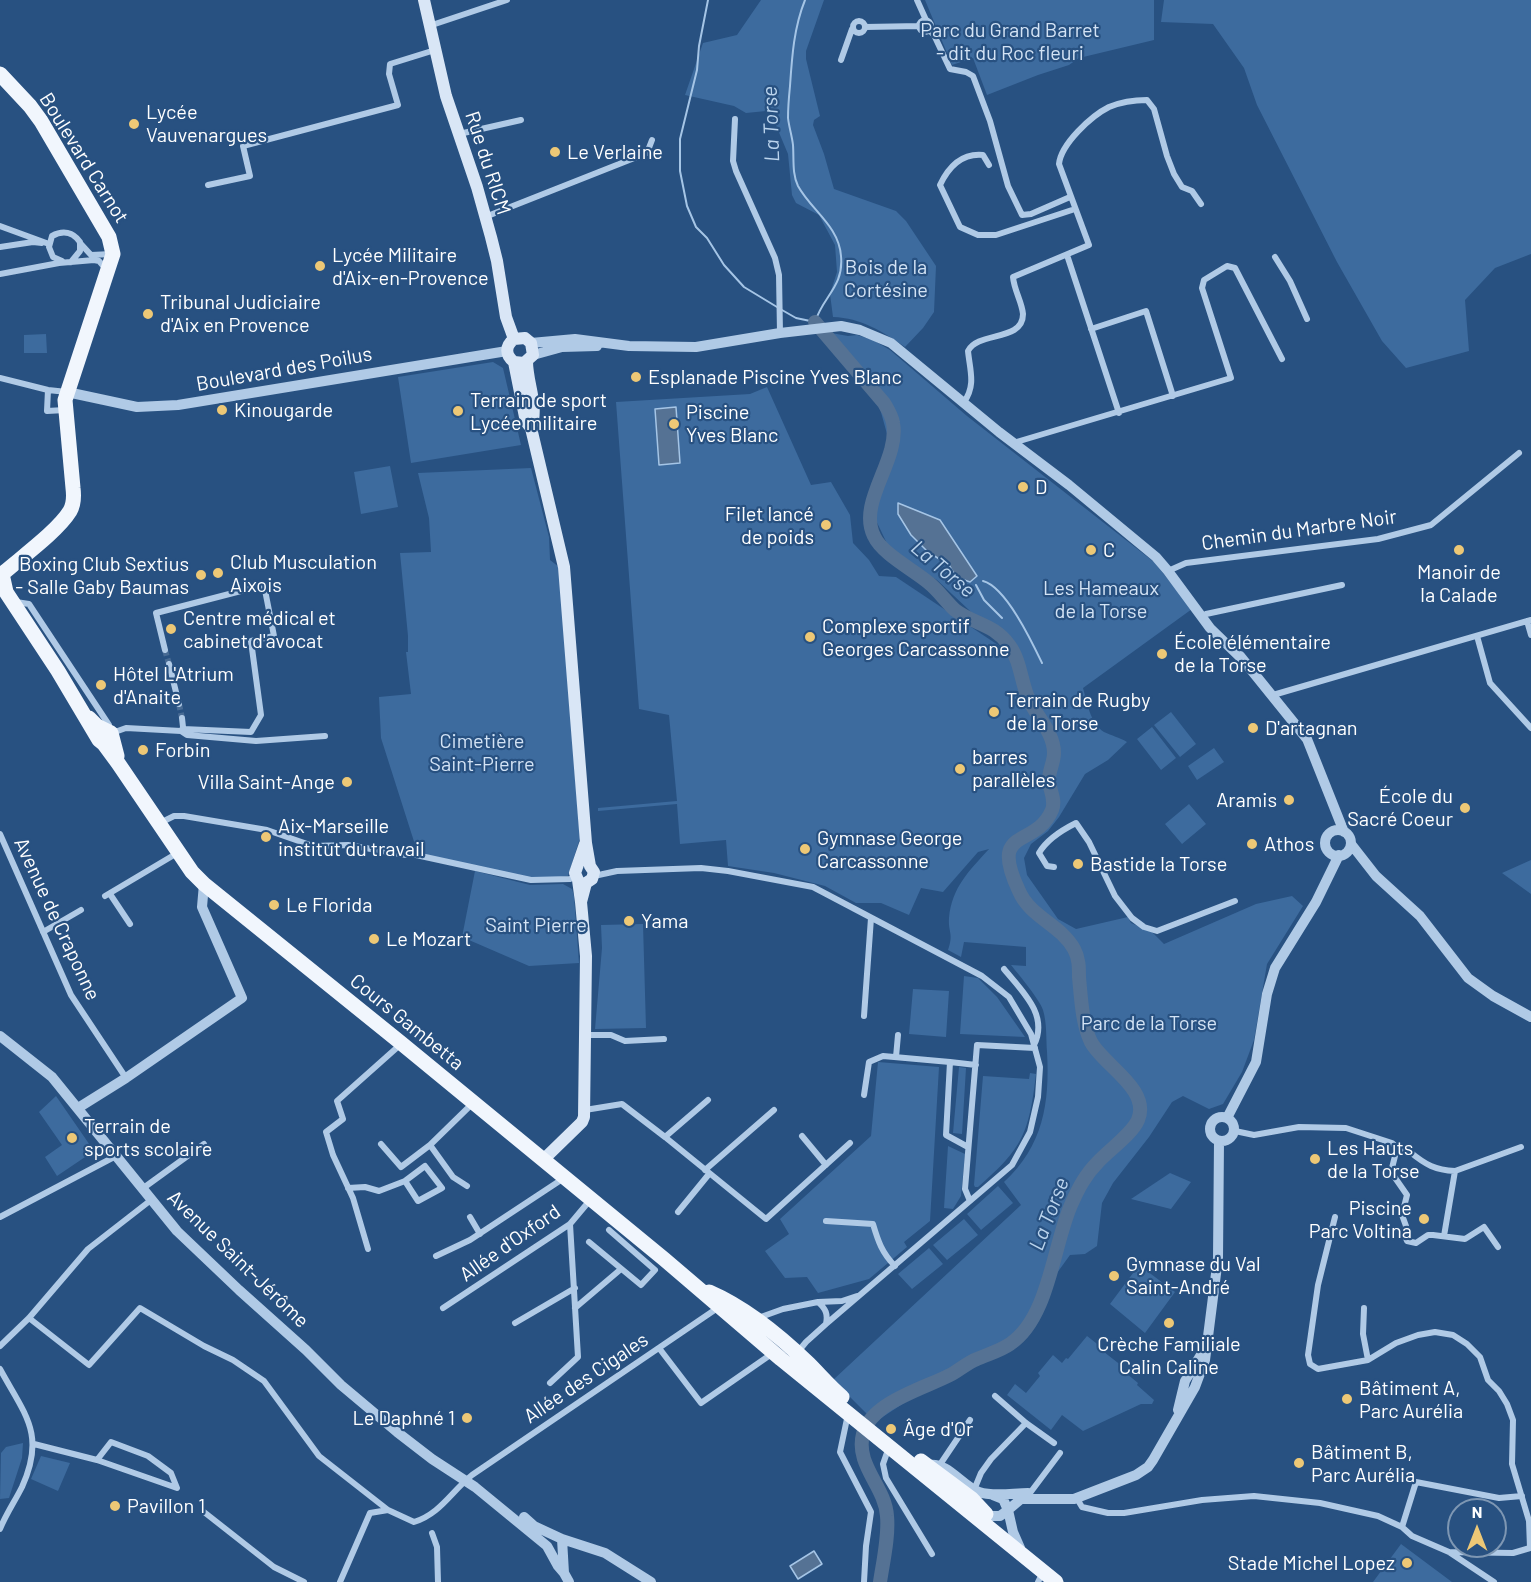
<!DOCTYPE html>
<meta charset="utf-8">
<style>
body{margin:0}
#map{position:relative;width:1531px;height:1582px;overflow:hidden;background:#285181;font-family:Barlow,sans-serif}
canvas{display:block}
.north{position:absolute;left:1447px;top:1498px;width:60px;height:60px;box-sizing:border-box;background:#285181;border:2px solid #7e97b3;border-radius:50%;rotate:0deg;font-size:16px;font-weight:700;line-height:24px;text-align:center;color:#fff}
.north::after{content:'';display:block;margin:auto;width:21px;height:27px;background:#edc876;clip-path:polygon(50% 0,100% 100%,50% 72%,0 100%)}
</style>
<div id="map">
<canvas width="1531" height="1582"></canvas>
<div class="north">N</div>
</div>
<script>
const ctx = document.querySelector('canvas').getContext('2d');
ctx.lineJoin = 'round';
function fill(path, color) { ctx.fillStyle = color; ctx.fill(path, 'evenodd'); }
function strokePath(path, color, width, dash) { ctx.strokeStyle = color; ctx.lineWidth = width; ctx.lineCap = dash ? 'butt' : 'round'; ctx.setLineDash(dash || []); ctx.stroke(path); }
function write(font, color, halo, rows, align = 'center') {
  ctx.font = font + ' Barlow,sans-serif'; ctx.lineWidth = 4.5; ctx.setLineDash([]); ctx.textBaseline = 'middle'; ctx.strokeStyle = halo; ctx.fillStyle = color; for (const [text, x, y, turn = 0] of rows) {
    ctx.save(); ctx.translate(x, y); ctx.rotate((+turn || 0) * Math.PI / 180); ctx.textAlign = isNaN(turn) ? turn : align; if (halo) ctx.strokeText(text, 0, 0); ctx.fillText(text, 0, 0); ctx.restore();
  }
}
fill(new Path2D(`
 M761,0H824L806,51V59L820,116L814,120L813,125L824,154L834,189L896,211L906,221L936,266L934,312L923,328L905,347C882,331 861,318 833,317L830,294L837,272L835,245L819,215L796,203L792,195L788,154L775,123L766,111L746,113L734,106L685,95L703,43L737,35Z
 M925,0H1154V40L1079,58L1069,65L1038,75L987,95L973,58L952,65Z
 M1164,0H1531V254L1495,268L1465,300L1469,351L1406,368L1382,341L1337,262L1257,105L1244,68L1213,24L1161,22Z
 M820,331L848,336L857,335L873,340L890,350L967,416L1154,562L1192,609L1083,688C1087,702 1090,723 1104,732C1112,736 1119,737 1127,742L1108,760L1085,774L1059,817L1048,831L1031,844L1024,858L1027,875L1058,919L1076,929L1128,917L1131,923L1152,932L1164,944L1256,904L1292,896L1303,906L1267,964L1254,1040L1242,1072L1223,1104L1209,1109L1183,1096L1172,1102L1149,1137L1113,1183L1102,1203L1097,1246L1085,1254L1070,1255L1044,1291L1016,1344L993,1355L974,1357L875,1422L833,1380L1021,1205L1004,1182C1043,1146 1050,1103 1047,1052C1046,1039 1047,1023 1043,1010C1040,1000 1019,975 1011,965L1026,966V947L964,942L961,957L948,950C954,934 948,932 949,918C952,887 969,871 989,849L978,852L943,892L921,888L909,915L881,903H856L825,886L774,873L728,866L726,840L680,844L677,804L598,811V808L677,801L669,715L639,709L616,402L750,394L767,387L811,485L831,482L850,515L853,543L869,560L879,576L896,577L1004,649L969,610L937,580L893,556L871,510L875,493L892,452L879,405L827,341Z
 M46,334L47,353H24V335Z
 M493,362L503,368L521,445L411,463L398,377Z
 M390,466L398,507L361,514L354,472Z
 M531,468L549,537L550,560L559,567L580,838L568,876L537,879L418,854L381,738L379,697L411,694L406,652H408V636L400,553L431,552L429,518L418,473Z
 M1171,712L1196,744L1180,757L1154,725Z
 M1152,727L1176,758L1161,770L1137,739Z
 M1214,748L1224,762L1197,780L1188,766Z
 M1189,804L1206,824L1182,844L1165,824Z
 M1531,860V894L1502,873Z
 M475,871L530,885L563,884L572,889L574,896L579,963L529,966L462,937Z
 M643,924L646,1028L595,1029L602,948L601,925Z
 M964,976L978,978L997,997L1025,1037L960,1034Z
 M913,989L949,991L946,1037L909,1034Z
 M878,1062L939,1067L930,1221L904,1242L907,1247L869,1279L818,1293L807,1277L785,1278L765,1251L789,1234L780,1219L871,1136Z
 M959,1067L966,1068L962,1134L953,1133Z
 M1030,1073L1036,1074C1029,1133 1023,1148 978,1187H975L974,1185L983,1076L1029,1079Z
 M56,1096L94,1151L57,1176L45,1157L62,1145L39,1112Z
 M948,1146L965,1154L961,1196L953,1209L944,1208Z
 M1170,1173L1191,1182L1171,1209L1131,1199Z
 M998,1186L1013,1203L981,1230L967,1214Z
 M964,1219L978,1235L947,1260L933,1245Z
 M929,1248L943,1264L912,1289L898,1274Z
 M1139,1265L1175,1292L1145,1333L1110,1304Z
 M1087,1336L1105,1350L1104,1352L1122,1366L1120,1368L1138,1383L1137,1385L1154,1400L1152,1404H1141L1083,1431L1062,1415L1051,1430L1007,1395L1015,1384L1026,1393L1040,1376L1038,1373L1053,1355L1062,1363L1066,1358L1068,1359Z
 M23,1443L22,1458L9,1498L0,1499L1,1453L6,1447Z
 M41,1456L70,1463L58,1491L31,1479Z
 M1401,1544L1452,1582H1373Z`), '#3d6b9e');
const water = new Path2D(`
 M676,407L680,463L659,465L655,409Z
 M898,503L940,520L977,576L970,582L956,577L949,565L928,552L911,535L898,514Z
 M814,1551L822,1564L798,1579L790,1566Z`);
fill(water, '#557294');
strokePath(water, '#a5c5e6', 1.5);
strokePath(new Path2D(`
 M708,0L699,46L697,70L680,139V171L687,206L696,227L707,238L724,265L744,287L777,307
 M782,310L796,318L815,322C823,296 844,287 841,256C839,226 811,210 798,186C792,174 794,159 793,145C792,136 789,127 788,118C788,107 789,96 790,86C792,56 794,27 805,0
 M983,581C1006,587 1032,642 1042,663
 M976,585L984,600L1002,618`), '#a5c5e6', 2);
strokePath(new Path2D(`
 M815,322L884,403C888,410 892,416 893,423C900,460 857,502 874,536C882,554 914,570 929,583C939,591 946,602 955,610C973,624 994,624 1009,645C1021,661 1021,683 1029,700C1037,717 1054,733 1054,753C1054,763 1048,772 1049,782C1050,791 1056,800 1052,810C1035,850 988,825 1019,891C1030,917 1061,925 1074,949C1079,958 1079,967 1079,977C1081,997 1082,1024 1091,1042C1103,1065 1151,1089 1138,1120C1132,1134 1109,1150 1098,1162C1085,1175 1078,1189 1071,1205C1053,1246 1049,1318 1010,1344C1000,1351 988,1354 977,1359C967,1363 961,1369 952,1374C926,1388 871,1402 863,1434C855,1465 885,1486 887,1516C889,1536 883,1562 880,1582`), '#557294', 14);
strokePath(new Path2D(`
 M165,650L169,664
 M179,704L182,718`), '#486b94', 6, [6, 3]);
strokePath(new Path2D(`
 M917,0L926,20
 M919 26a6 6 0 1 1 12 0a6 6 0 1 1-12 0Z
 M853 27a6 6 0 1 1 12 0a6 6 0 1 1-12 0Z
 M429,26L507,0
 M865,27L920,26
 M929,30L934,35L950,69L966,72L973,76L990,121L1008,186L1022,215L1031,214L1070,197
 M841,60L852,29
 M735,119L733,161L736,171L775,258L779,275L780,333
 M459,134L521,120
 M989,165L983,155C962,153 949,166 940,185L960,227L978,235H996L1075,209
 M208,185L250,176L243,146L398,105L389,74L390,64L435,50
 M485,217L647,153L652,140
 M0,226L49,244
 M80,243L91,255L112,254
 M0,247L33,242L42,243
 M1067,255L1119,413
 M1275,257L1290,281L1307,319
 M62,261L53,257L49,247L52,236C63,230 73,232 80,242V251L71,262
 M0,274L59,263L94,260L99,261L106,269
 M1091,329L1146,311L1173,396
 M0,378L48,390L67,392
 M48,390L47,411L65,410
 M964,402C976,385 970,371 968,351C978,331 1023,342 1023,314C1022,302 1014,290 1013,277L1089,245L1059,164C1061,144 1091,116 1109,107C1121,102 1134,100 1147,100L1154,109L1167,156L1174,174L1182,187L1192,191L1201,204
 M1013,443L1231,378L1202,288L1204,280L1227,266L1235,268L1282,359
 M1168,571L1186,563L1378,539L1431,525L1519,453
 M16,602L29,604L109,725V730
 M1201,617L1206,614L1342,585
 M1527,621L1531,635
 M1477,636L1490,683L1531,728
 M165,650L156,613L264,585L274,636L251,641L261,715L251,732L183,729
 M169,664L179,704
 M1273,695L1531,620
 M182,731L183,727L182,718
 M112,733L126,728L181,731L187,735L256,741L325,736
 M160,823L174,816H184L267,830L313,846L348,845L406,855H416L531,880L570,879L575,877
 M0,834L71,995L126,1078
 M1054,867L1047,866L1039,853C1047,839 1062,830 1076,823L1089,842L1115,896L1132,918L1144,927L1157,931L1235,901
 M594,876L617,871L701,868L728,871L813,887L982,976L1009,997L1031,1034L1040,1067L1038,1097L1030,1132L1012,1165L826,1324
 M110,894L130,924
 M105,896L179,852
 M43,932L81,910
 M1004,969C1022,991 1049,1015 1034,1045
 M864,1016L871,918
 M585,1035H611L625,1041L664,1039
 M896,1057L898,1035
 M864,1095L869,1062L883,1056L950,1062
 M585,1110L622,1104L665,1137L766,1219L850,1143
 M1235,1131L1254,1135L1299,1127L1346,1128L1392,1143L1402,1152H1410C1426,1165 1435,1170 1455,1171L1521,1147
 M802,1136L826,1165
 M665,1137L708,1100
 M381,1144L401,1167L430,1145L473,1103
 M430,1145L453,1177L467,1186
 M968,1147L946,1135L950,1062L976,1065
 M1397,1148L1391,1172L1407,1195L1402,1215L1406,1226L1405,1236L1407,1241L1416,1243L1428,1235H1433L1465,1239L1484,1227L1498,1247
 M425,1166L442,1188L418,1201L405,1181Z
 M705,1170L774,1110
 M348,1188L365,1187L379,1191L405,1181
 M142,1189L204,1144
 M970,1201L965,1189L977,1045L1035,1048
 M678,1212L709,1174
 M0,1217L116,1156
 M470,1217L480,1234
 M1335,1217L1318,1285L1308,1355L1310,1364L1318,1369L1368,1360L1396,1343L1418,1335L1435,1332L1453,1335L1467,1344L1480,1357L1488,1380L1499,1391L1507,1404L1513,1420L1512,1464L1529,1521L1530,1548L1513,1553L1449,1552
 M826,1221L873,1224C878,1241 882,1253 895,1266
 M1444,1236L1455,1171
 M589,1242L641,1285L655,1270L609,1230
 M368,1249L353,1198L333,1155L326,1132L343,1119L337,1101L401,1044
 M436,1256L470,1240L564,1178
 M818,1302L842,1301L857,1296
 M443,1308L570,1224L591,1199
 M575,1308L621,1269
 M1364,1308L1363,1334L1368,1360
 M29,1318L89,1365L140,1308L204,1346L233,1360L264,1381L319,1456L388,1510
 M758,1318L783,1309L818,1302C826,1309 828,1314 826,1324L806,1342L797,1353
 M515,1323L575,1288
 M0,1346L29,1318L88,1249L151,1200
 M659,1348L701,1403L773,1353
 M0,1369C25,1415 46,1434 22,1487C15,1501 6,1514 0,1529
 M550,1383L578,1357L570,1224
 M995,1396L1026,1423L1054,1443
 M848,1414L840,1452L871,1512L866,1546L864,1582
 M34,1444L97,1460L177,1488L171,1473L148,1456L111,1442L97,1460
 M889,1447L883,1464L886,1478L932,1554
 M939,1466L970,1420
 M974,1490L981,1473L991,1459L1026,1423
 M1030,1493L1060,1453
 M1080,1497L1079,1502L1082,1507L1108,1513H1124L1202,1500L1254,1496L1320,1503L1378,1516L1402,1527L1412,1536L1449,1552L1494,1582
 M204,1512L274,1567L304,1582
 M1402,1527L1416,1482L1499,1498L1522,1496
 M432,1533L437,1547L438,1582
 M340,1582L370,1513L388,1510L414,1522C440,1514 451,1492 472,1475L719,1307
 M1038,1582L1043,1572`), '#b0cae6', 6);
strokePath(new Path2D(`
 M531,343L575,339L629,346L696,347L780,333L841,326L860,330L891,343L999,432L1069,485L1156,557L1168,571L1210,628L1243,660
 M533,355L562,347L597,346
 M67,392L137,407L178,405L507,351
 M1240,656L1307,739L1344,832
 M1325 843a13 13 0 1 1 26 0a13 13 0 1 1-26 0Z
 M1351,844L1376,876L1420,916L1468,978L1493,996L1531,1017
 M0,1036L52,1077L177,1231L239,1290L306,1350L341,1385L397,1432L432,1459L475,1487L547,1546L558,1566L564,1573
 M78,1108L126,1078L242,998L202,907L204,884
 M1210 1129a12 12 0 1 1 24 0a12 12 0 1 1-24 0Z
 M1227,1118L1256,1062L1267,994L1275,968L1316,902L1339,855
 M1178,1410L1185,1381L1202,1353
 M929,1465C948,1462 962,1486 979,1492C994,1497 1013,1493 1028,1493
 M978,1516H1000L1008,1510L1003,1499L993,1495
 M524,1517L534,1526L562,1539L564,1573L569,1582
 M562,1539L605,1553L651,1582
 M1020,1548L1013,1532L1008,1510L1021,1499H1074L1136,1475L1148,1467L1153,1460L1195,1387L1205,1360L1218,1258L1219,1141`), '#b0cae6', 10);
strokePath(new Path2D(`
 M424,0L446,96L477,187L491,237L497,261L506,317L514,339
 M527,361C527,384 539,405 531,428
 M514,362L524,363L533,355L531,343L525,338L514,339C505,346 505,355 514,362L526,422L531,428L564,567L586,843L590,866L594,872L592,879L586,883L581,902
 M543,1160L582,1122L584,1117L586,956L581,902L578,880L575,873L585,844`), '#d9e6f6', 12);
strokePath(new Path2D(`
 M0,74L30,106L41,121L109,237L113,254L65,400L73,488C74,496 74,504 70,511C57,532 19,559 0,576
 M2,574L6,592L58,671L99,740L104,744L118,763L192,872L204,884L401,1043L664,1259L781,1359L1056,1582
 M89,718L97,726L111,733L117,756
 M709,1292C746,1308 780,1336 809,1364C820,1375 830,1387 842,1397
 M921,1461L972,1499L986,1514`), '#f1f6fd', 15);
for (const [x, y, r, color] of [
 [134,124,6,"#edc876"],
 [555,152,6,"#edc876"],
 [320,266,6,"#edc876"],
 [148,314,6,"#edc876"],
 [636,377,6,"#edc876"],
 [222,410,6,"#edc876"],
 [458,411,6,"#edc876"],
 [674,424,6,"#edc876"],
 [1023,487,6,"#edc876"],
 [826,525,6,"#edc876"],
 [1091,550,6,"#edc876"],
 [1459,550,6,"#edc876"],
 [218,573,6,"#edc876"],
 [201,575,6,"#edc876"],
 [171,629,6,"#edc876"],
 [810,637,6,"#edc876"],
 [1162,654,6,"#edc876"],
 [101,685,6,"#edc876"],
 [994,712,6,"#edc876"],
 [1253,728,6,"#edc876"],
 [143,750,6,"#edc876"],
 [960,769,6,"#edc876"],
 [347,782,6,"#edc876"],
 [1289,800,6,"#edc876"],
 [1465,808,6,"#edc876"],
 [266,837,6,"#edc876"],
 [1252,844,6,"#edc876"],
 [805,849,6,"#edc876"],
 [1078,864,6,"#edc876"],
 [274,905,6,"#edc876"],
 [629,921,6,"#edc876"],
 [374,939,6,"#edc876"],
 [72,1138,6,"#edc876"],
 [1315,1159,6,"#edc876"],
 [1424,1219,6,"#edc876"],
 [1114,1276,6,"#edc876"],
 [1169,1323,6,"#edc876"],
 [1347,1399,6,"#edc876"],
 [467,1418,6,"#edc876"],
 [891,1429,6,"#edc876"],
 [1299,1463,6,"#edc876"],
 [115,1506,6,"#edc876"],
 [1407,1563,6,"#edc876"]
]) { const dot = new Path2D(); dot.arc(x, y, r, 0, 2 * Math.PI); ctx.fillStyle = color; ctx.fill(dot); strokePath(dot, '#285181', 2); }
write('20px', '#d3e3f5', '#285181', [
 ["Parc du Grand Barret",1010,30],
 ["- dit du Roc fleuri",1010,53],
 ["Bois de la",886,267],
 ["Cortésine",886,290],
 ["Les Hameaux",1101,588],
 ["de la Torse",1101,611],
 ["Cimetière",482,741],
 ["Saint-Pierre",482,764],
 ["Saint Pierre",536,925],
 ["Parc de la Torse",1149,1023]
]);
write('20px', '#fff', '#285181', [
 ["Lycée",146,112],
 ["Vauvenargues",146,135],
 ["Le Verlaine",567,152],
 ["Lycée Militaire",332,255],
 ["d'Aix-en-Provence",332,278],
 ["Tribunal Judiciaire",160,302],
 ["d'Aix en Provence",160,325],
 ["Esplanade Piscine Yves Blanc",648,377],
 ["Terrain de sport",470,400],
 ["Lycée militaire",470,423],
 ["Kinougarde",234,410],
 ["Piscine",686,412],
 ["Yves Blanc",686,435],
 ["D",1035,487],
 ["Filet lancé",814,514,"right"],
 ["de poids",814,537,"right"],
 ["C",1103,550],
 ["Club Musculation",230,562],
 ["Aixois",230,585],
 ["Boxing Club Sextius",189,564,"right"],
 ["- Salle Gaby Baumas",189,587,"right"],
 ["Manoir de",1459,572,"center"],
 ["la Calade",1459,595,"center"],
 ["Centre médical et",183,618],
 ["cabinet d'avocat",183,641],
 ["Complexe sportif",822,626],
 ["Georges Carcassonne",822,649],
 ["École élémentaire",1174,642],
 ["de la Torse",1174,665],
 ["Hôtel L'Atrium",113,674],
 ["d'Anaite",113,697],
 ["Terrain de Rugby",1006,700],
 ["de la Torse",1006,723],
 ["D'artagnan",1265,728],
 ["Forbin",155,750],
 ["barres",972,757],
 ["parallèles",972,780],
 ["Villa Saint-Ange",335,782,"right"],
 ["École du",1453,796,"right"],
 ["Sacré Coeur",1453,819,"right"],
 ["Aramis",1277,800,"right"],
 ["Aix-Marseille",278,826],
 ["institut du travail",278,849],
 ["Gymnase George",817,838],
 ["Carcassonne",817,861],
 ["Athos",1264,844],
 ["Bastide la Torse",1090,864],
 ["Le Florida",286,905],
 ["Yama",641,921],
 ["Le Mozart",386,939],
 ["Terrain de",84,1126],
 ["sports scolaire",84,1149],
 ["Les Hauts",1327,1148],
 ["de la Torse",1327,1171],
 ["Piscine",1412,1208,"right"],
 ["Parc Voltina",1412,1231,"right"],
 ["Gymnase du Val",1126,1264],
 ["Saint-André",1126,1287],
 ["Crèche Familiale",1169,1344,"center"],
 ["Calin Caline",1169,1367,"center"],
 ["Bâtiment A,",1359,1388],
 ["Parc Aurélia",1359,1411],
 ["Le Daphné 1",455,1418,"right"],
 ["Âge d'Or",903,1429],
 ["Bâtiment B,",1311,1452],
 ["Parc Aurélia",1311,1475],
 ["Pavillon 1",127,1506],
 ["Stade Michel Lopez",1395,1563,"right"]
], 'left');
write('20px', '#fff', '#285181', [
 ["Boulevard Carnot",84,158,58],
 ["Rue du RICM",488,163,72],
 ["Boulevard des Poilus",284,369,-10],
 ["Chemin du Marbre Noir",1299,530,-8],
 ["Avenue de Craponne",57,919,65],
 ["Cours Gambetta",407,1022,39],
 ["Allée d'Oxford",510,1243,-35],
 ["Avenue Saint-Jérôme",238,1259,44],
 ["Allée des Cigales",586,1378,-34]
]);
write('italic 21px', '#bbd4ed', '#285181', [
 ["La Torse",771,124,-92],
 ["La Torse",943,569,40],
 ["La Torse",1049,1214,-69]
]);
</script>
